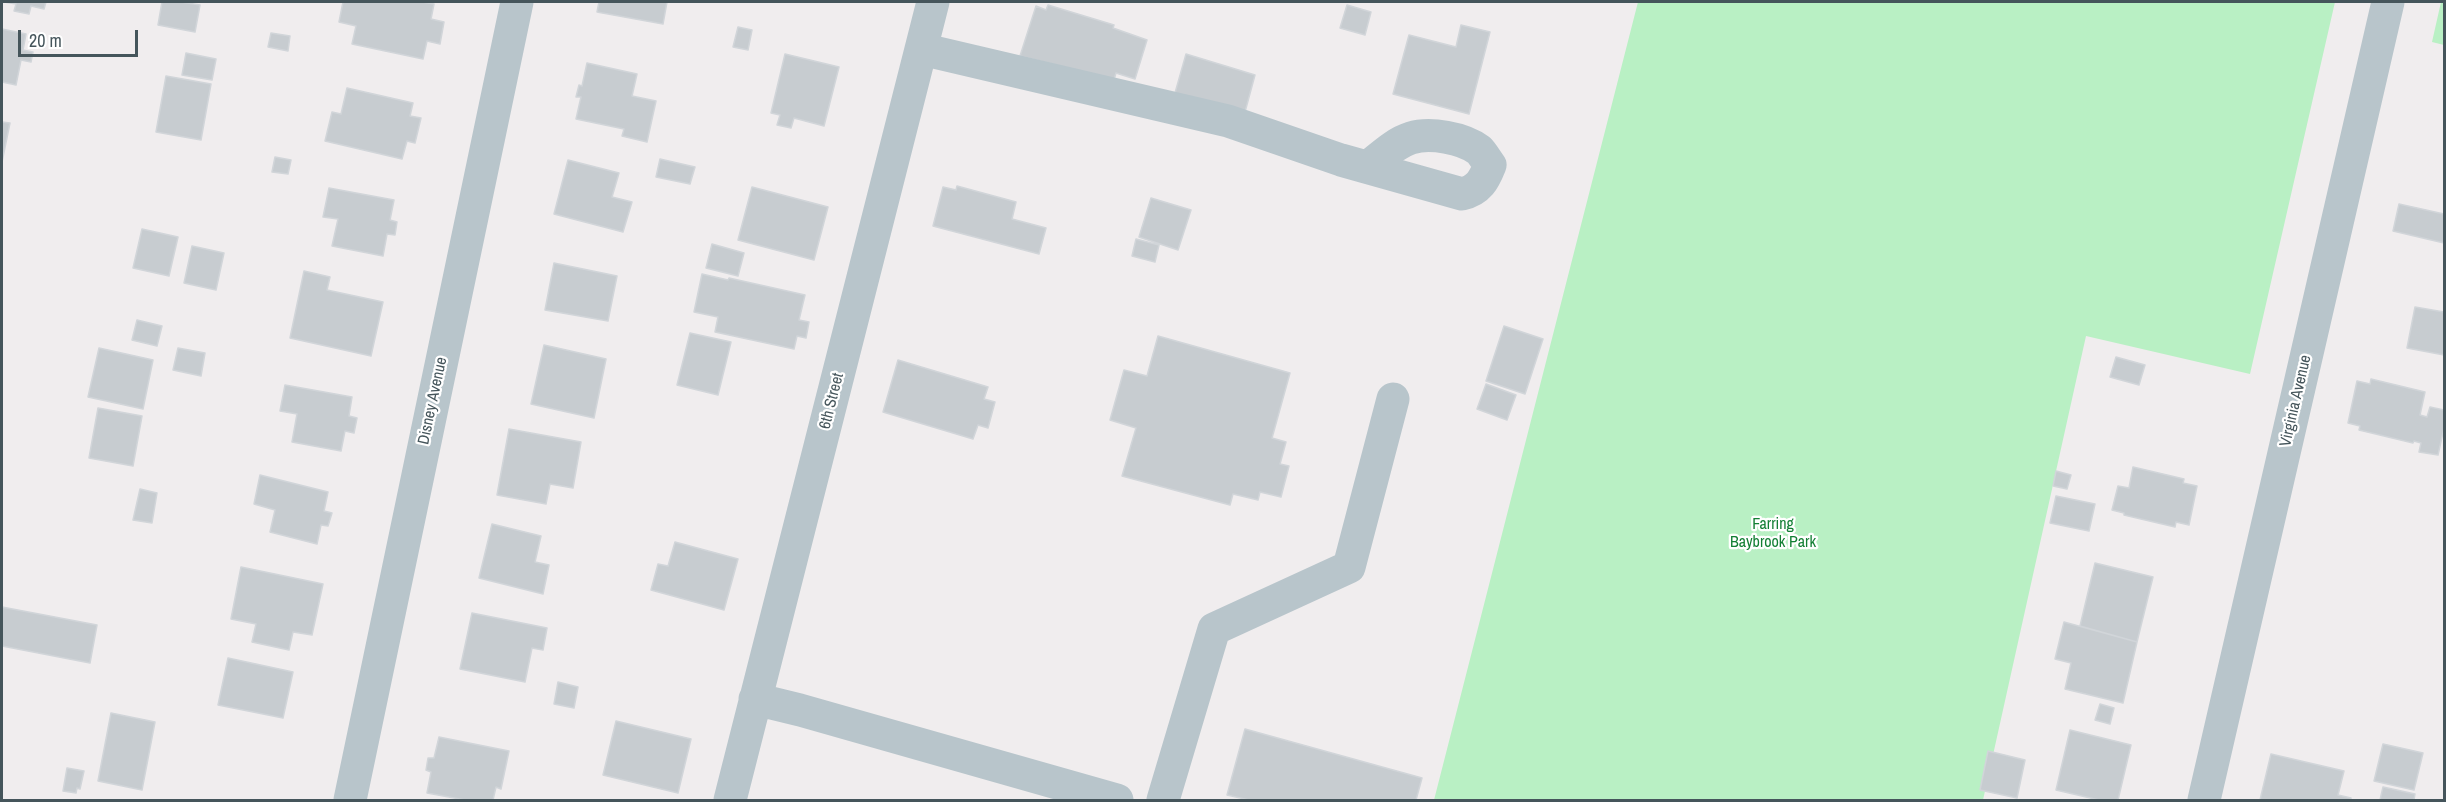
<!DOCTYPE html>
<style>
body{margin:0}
#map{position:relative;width:2446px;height:802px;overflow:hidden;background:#f0edee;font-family:"Archivo Narrow",sans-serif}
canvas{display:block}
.frame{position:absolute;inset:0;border:3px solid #45555b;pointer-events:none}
.scale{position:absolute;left:18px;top:30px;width:120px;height:27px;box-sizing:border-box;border:3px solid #45555b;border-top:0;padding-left:8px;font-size:18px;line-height:21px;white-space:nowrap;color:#45555b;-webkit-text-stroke:4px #fff;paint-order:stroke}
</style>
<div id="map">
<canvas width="2446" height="802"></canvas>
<div class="frame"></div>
<div class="scale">20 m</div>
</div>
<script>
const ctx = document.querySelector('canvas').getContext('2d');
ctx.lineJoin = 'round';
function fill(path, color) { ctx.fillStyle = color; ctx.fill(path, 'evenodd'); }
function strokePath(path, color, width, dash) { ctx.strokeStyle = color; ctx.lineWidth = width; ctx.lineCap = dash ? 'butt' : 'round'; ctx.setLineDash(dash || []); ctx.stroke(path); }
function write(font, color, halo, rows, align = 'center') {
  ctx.font = font + ' "Archivo Narrow",sans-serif'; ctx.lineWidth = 4.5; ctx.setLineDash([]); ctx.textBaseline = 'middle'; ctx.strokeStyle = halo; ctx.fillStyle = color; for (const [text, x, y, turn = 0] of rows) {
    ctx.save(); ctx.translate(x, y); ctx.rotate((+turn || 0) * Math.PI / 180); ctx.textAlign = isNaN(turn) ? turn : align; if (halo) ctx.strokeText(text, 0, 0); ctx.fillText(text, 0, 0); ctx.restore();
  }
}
fill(new Path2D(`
 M1638,2H2335L2250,374L2086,336L1983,800H1434Z
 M2441,2H2444V45L2432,42Z`), '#b9f0c4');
const building = new Path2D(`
 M4,2H46L44,9L31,6L29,14L14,11L16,4Z
 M162,2H181L200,5L195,32L158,25Z
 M343,2H422L434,4L431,19L444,22L440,44L427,41L423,59L352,44L356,26L339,22Z
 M599,2H667L663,24L597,12Z
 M1048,5L1114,25L1113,28L1147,40L1135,79L1116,73L1114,80L1020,56L1036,6L1046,10Z
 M1347,5L1371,12L1365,35L1340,28Z
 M1461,25L1490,32L1469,114L1393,94L1409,35L1456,47Z
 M738,27L752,30L748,50L733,47Z
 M2,29L26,34L23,50L33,52L31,62L21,60L16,85L2,82Z
 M271,33L290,36L288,51L268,47Z
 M186,53L216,59L212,80L182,75Z
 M785,54L839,67L824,126L794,118L791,128L777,125L780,115L771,113Z
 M1186,54L1255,75L1245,112L1175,93Z
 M587,63L637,74L632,96L656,101L647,142L622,136L624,129L576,119L581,97H576L579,85L582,86Z
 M166,76L211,84L201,140L156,132Z
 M347,88L413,103L410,116L421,118L415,143L407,141L402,159L325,141L332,112L341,114Z
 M2,122L10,123L2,162Z
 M275,157L291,160L288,174L272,172Z
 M660,159L695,167L690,184L656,177Z
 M568,160L619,173L612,197L632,202L623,232L554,214Z
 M957,186L1016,202L1012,219L1046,228L1039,254L933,226L943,187L956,190Z
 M752,187L828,207L814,260L738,240Z
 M329,188L394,200L390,220L397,222L395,235L387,234L383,256L332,246L338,219L323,217Z
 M1151,198L1191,210L1178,250L1139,237Z
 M2399,204L2444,214V243L2393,231Z
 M142,229L178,237L169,276L133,268Z
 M1136,239L1159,245L1155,262L1132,256Z
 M712,244L744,253L738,276L706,268Z
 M192,246L224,253L216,290L184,283Z
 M554,263L617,276L608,321L545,310Z
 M304,271L330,277L327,290L383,302L371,356L290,338Z
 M702,274L728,280L729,278L805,295L799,320L809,322L806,338L797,336L794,349L715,332L718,317L694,312Z
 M2415,307L2444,312V355L2407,348Z
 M137,320L162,326L157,346L132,340Z
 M1504,326L1543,339L1525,394L1486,381Z
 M690,333L731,342L718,395L677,385Z
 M1158,336L1290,373L1272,438L1286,442L1280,464L1289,466L1281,497L1260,492L1258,500L1233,494L1230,505L1122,476L1136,428L1110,420L1124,370L1147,376Z
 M544,345L606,359L594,418L531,404Z
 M99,348L153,360L143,409L88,397Z
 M178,348L205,353L201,376L173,370Z
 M2116,357L2145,365L2139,385L2110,377Z
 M898,360L988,387L984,399L995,402L988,428L978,425L973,439L883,412Z
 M2371,379L2425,392L2420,415L2427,417L2430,407L2444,410V428L2438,455L2419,452L2421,443L2414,441L2413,443L2359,430L2360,426L2348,423L2357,381L2370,384Z
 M1486,384L1516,395L1507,420L1477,409Z
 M285,385L352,397L349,416L357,418L354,433L345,431L341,451L292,442L297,414L280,411Z
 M98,408L142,416L133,466L89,458Z
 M509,429L581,442L573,488L550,484L546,504L497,495Z
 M2133,467L2184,479L2183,483L2197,486L2189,525L2176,522L2175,527L2124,515V513L2112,510L2118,486L2129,488Z
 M2056,471L2071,475L2067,489L2053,486Z
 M260,475L328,492L324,511L332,513L328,526L321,525L317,544L270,532L275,510L254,504Z
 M140,489L157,493L152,523L133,520Z
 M2056,496L2095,504L2089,531L2050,523Z
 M492,524L541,536L535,562L549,565L543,594L479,578Z
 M675,542L738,559L724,610L651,590L658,564L668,566Z
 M2095,563L2153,577L2137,642L2080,626Z
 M241,567L323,584L312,635L293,632L289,650L252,642L256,624L231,619Z
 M2,607L97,625L90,663L2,646Z
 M472,613L547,628L543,650L532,648L525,682L460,669Z
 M2064,622L2137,642L2123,703L2065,689L2071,663L2055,659Z
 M228,658L293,672L283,718L218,705Z
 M558,682L578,687L574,708L554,704Z
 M2100,704L2114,708L2110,724L2095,720Z
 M111,713L155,722L142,790L98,781Z
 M616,721L691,739L678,793L603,775Z
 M1245,729L1422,778L1416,800H1249L1227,795Z
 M2070,730L2131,745L2118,800H2099L2056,790Z
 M439,737L509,751L501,789L496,787L493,800H465L427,793L431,772L426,770L428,758H434Z
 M2383,744L2423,753L2414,790L2374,781Z
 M1988,751L2025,760L2017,798L1980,790Z
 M2271,754L2344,771L2338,795L2351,798V800H2260Z
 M67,768L84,771L80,789L77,788L76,793L63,791Z
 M2383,787L2415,794L2414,800H2380Z`);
fill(building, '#c7ccd0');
strokePath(building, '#d1d5d9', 1.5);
strokePath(new Path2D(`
 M921,49L1228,121L1341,160L1462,194C1479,190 1484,180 1490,165C1486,160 1483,154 1479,150C1463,138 1430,132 1411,138C1395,143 1382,156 1369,166
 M755,699L800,710L1117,800
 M350,800L517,2
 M730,800L933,2
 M1163,800L1214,629L1349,567L1393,399
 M2204,800L2388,2`), '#b8c5cb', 33);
write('16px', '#45555b', '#fff', [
 ["Disney Avenue",433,401,-78],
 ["6th Street",832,401,-76],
 ["Virginia Avenue",2296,401,-77]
]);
write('16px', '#137f34', '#fff', [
 ["Farring",1773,525],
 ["Baybrook Park",1773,543]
]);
</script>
